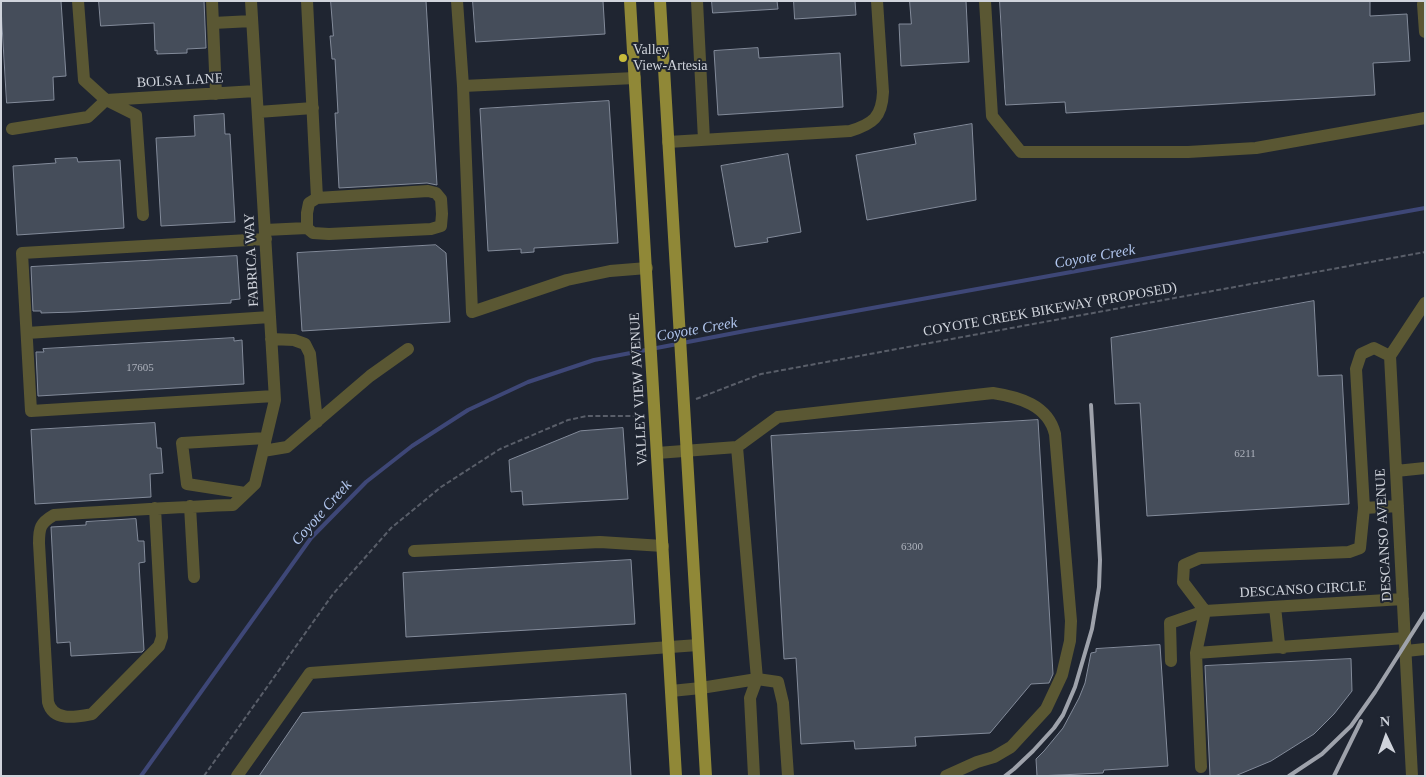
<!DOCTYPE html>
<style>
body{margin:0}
#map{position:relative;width:1426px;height:777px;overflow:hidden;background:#1f2531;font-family:Georgia,serif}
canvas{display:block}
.frame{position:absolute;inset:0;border:2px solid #d0d4dc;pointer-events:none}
.north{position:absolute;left:1361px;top:712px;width:50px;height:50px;-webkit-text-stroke:4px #1f2531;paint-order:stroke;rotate:357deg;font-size:14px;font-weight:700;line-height:20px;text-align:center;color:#d0d4dc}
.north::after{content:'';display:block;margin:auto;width:18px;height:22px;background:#d0d4dc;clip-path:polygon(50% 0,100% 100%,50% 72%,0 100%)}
</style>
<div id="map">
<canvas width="1426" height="777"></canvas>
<div class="frame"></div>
<div class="north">N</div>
</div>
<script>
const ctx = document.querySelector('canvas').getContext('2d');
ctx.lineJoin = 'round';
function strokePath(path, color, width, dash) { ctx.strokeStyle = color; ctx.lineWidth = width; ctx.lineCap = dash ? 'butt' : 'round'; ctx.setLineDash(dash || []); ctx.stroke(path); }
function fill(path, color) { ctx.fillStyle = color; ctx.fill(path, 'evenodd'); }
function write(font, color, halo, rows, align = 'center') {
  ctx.font = font + ' Georgia,serif'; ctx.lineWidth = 4; ctx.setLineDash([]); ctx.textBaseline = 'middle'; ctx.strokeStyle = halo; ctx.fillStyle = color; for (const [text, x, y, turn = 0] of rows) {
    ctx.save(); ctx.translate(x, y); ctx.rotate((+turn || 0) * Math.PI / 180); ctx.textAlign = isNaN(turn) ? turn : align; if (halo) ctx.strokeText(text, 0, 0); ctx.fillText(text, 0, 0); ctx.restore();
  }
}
strokePath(new Path2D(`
 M141,776L311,538L366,482L412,446L468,410L528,382L594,360L745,331L1425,208`), '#3e4777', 4);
const building = new Path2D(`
 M1,1H61L66,76L53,77L54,100L7,103Z
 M99,1H204L206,48L187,49V53L157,54V50L155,51L154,23L101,26Z
 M331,1H426L437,185L427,183L339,188L335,113H338L335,59H332L330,36H333Z
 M473,1H603L605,34L476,42Z
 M712,1H777L778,9L713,13Z
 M794,1H855L856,15L795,19Z
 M910,1H966L969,62L901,66L899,24H911Z
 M1000,1H1370V16L1407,14L1410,61L1373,63L1375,95L1066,113L1065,102L1006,105Z
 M758,48L759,58L840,53L843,107L718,115L714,51Z
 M609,101L618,243L534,248V252L521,253V249L488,251L480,109Z
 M224,114L225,134H230L235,222L161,226L156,138L195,136L194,116Z
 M972,124L976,200L867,220L856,155L916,144L914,134Z
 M788,154L801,232L767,238L768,242L735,247L721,166Z
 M77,158L78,162L120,160L124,228L17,235L13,166L56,163L55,159Z
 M436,245L446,253L450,322L302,331L297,253Z
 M237,256L240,299L231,300V303L75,312L41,313V311H33L31,267Z
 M1314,301L1318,376L1342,375L1349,504L1147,516L1140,403L1115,404L1111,338Z
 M234,338V341L242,340L244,384L38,396L36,352H44L43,349Z
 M1038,420L1053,674L1049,683L1031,684L990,733L915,737L916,746L855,749L854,741L801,744L796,658L784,659L771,436Z
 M155,423L157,448H161L163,473L150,474L151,497L35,504L31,430Z
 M623,428L628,499L523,505L522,491L511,492L509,460L580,431Z
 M136,519L138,541H144L145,562L139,563L144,650L142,652L71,656L70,642L57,643L51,527L86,525V522Z
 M631,560L635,624L406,637L403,573Z
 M1160,645L1168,766L1104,770L1103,773L1037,776L1036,759L1044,751L1063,728L1079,698L1085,683L1091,653L1096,652V649Z
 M1351,659L1352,691L1334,714L1314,734L1271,761L1235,776H1210L1205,666Z
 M626,694L631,776H259L302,713Z`);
fill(building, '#454d5a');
strokePath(building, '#838b9a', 1);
strokePath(new Path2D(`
 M696,399L761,374L1425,252
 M204,776L333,594L391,528L441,487L500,449L568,420L587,416H643`), '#595e69', 2, [5, 2.5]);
strokePath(new Path2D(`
 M78,1L84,80L106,100L136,115L143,215
 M212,1L216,94
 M457,1L463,86
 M697,1L704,140
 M985,1L992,116L1021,152H1188L1256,148L1425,118
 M1425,4H1423L1425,32
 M213,23L252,21
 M635,78L463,86L472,312L567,280L610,271L647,268
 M106,100L256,91
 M258,112L313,108
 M12,129L88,117L106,100
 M668,142L850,131C873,124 882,117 883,92L877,1
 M307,228L313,233L329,234L431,229L441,226L442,214L441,199L436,193L428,191L317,198
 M265,230L307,228V213L309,203L317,198L307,1
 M266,239L22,253L31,411L274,396
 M27,333L270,317
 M271,339L294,340L305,344L310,354L317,422
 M737,447L778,417L993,393C1019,397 1048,405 1055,434L1071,621L1070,641L1062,675L1046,709L1011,747L994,757L977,762L946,776
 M263,451L287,447L370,376L408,349
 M657,453L737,447L757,679L750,698L754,776
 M1396,471L1425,468
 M245,493L187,484L182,443L266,438
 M190,506L194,577
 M155,508L162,637L159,646L92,714C76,717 53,722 48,702L39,543C39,528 40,523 54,515C113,511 173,507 233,505L255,484L275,400L251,1
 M1364,508L1398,506
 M414,551L600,542L663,546
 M1275,607L1279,644L1283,648
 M1406,651L1425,649
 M1196,653L1405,638
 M1171,661L1170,623L1205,611L1403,599
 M671,691L701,688L757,679L778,682L783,703L788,776
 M1201,767L1196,653L1205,611L1183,582L1184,565L1200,558L1349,552L1360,548L1364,508L1356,369L1361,354L1374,348L1390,356
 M237,776L310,673L698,645
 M1412,776L1390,356L1425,303`), '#5a5733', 12);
strokePath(new Path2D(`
 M630,1L676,776
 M660,1L706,776`), '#908837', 12);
strokePath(new Path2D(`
 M1005,776L1014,769L1033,751L1054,728L1063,715L1075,687L1092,629L1099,587L1100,560L1091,405
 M1289,776L1322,754L1351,726L1375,692L1425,613
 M1334,776L1361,721`), '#9ea2ab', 4);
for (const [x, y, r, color] of [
 [623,58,5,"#c7bb3b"]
]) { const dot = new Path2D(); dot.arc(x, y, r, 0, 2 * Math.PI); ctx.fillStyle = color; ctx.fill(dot); strokePath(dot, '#1f2531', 2); }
write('11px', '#adb2bc', null, [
 ["17605",140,368],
 ["6211",1245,454],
 ["6300",912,547]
]);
write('14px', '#d0d4dc', '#1f2531', [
 ["Valley",633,50],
 ["View-Artesia",633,66]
], 'left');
write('14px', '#d0d4dc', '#1f2531', [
 ["BOLSA LANE",180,81,-3],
 ["FABRICA WAY",252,260,-93],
 ["COYOTE CREEK BIKEWAY (PROPOSED)",1050,310,-10],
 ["VALLEY VIEW AVENUE",639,389,-93],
 ["DESCANSO AVENUE",1384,535,-93],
 ["DESCANSO CIRCLE",1303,590,-3]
]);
write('italic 15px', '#b1c6ee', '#1f2531', [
 ["Coyote Creek",1095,257,-10],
 ["Coyote Creek",697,330,-10],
 ["Coyote Creek",322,513,-48]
]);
</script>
